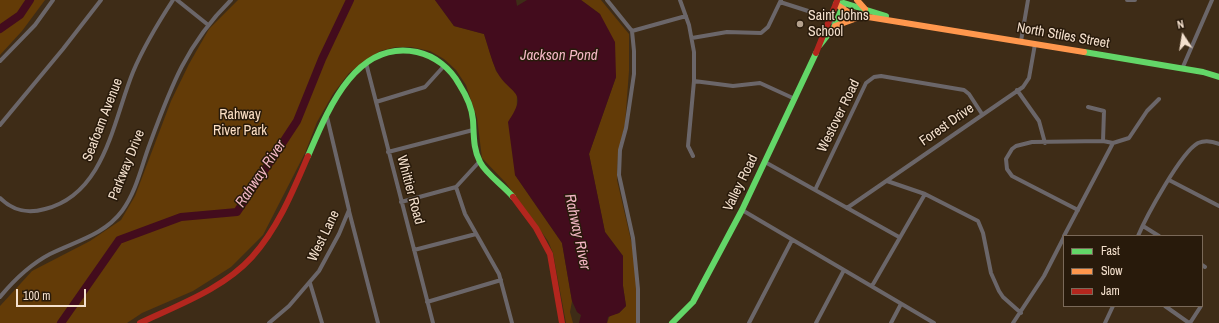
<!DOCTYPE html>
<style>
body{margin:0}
#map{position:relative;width:1219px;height:323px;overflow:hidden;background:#3e2c17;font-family:"Archivo Narrow",sans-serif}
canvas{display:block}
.legend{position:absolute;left:1063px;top:235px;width:140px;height:72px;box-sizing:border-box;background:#281a0b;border:1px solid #7a6959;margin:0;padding:5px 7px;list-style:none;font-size:12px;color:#f4e0cd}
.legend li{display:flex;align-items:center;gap:8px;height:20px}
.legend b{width:20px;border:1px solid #7a6959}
.north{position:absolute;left:1163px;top:16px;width:40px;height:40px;-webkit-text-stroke:3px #281a0b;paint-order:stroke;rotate:348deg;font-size:11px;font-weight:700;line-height:16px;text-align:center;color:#f4e0cd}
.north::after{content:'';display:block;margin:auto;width:14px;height:18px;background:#f4e0cd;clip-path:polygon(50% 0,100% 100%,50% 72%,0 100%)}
.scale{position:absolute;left:16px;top:289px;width:70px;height:18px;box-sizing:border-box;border:2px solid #f4e0cd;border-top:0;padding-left:5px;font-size:12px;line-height:14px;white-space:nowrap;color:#f4e0cd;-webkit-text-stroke:3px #281a0b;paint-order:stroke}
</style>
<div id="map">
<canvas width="1219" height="323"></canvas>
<ul class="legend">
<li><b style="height:5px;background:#63d668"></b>Fast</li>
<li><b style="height:5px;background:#ff974d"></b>Slow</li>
<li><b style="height:5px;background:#b3261e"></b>Jam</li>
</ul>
<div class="north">N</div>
<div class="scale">100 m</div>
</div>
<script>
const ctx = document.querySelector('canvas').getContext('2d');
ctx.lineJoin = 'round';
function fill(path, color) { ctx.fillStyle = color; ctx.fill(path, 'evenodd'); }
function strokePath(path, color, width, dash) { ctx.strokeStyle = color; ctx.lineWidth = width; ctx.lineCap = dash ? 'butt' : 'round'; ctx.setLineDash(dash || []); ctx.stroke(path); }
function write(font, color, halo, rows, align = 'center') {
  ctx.font = font + ' "Archivo Narrow",sans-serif'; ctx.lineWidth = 3; ctx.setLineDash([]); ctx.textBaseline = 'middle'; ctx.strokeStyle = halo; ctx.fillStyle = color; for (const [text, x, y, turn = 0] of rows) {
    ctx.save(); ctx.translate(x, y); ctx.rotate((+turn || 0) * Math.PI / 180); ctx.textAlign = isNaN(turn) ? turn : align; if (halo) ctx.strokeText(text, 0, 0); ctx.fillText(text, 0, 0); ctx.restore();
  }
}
fill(new Path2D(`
 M0,0H45L22,31L0,55Z
 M238,0H435L454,26L484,34L496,71L517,95L515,175L562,243L572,301L570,312L573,323H566L553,253L548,241L506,183L482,158L477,118L466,85L456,70L444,59L430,51L411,47H396L380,51L349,73L333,94L317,122L305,153L263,235L231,267L193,291L142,313L127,323H0V306L32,271L90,241L121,220L135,196L171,101L189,64L209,29Z
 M581,0H601L629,34V71L625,124L618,155L617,180L636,262L637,323H607L610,315L619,313L626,306L623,286V256L605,232L589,154L616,77L600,14Z`), '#633b07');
fill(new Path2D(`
 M435,0H516L517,6L527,0H581L600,14L615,42L616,77L589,154L605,232L623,256V286L626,306L619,313L608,317L607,323H579L581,315L577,312L572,301L562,243L515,175L508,122C531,89 508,95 496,70C491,59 488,46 484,34L454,26Z`), '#430c1d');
strokePath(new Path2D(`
 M0,29L20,15L30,0
 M61,323L119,240L181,217L237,212L297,121L322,59L350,0`), '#430c1d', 8);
strokePath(new Path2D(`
 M177,0L207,24
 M607,0L632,31L634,51V74L626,128L620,150L619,175L633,238L638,289V323
 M680,0L689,25L694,52V81L688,146L693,156
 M1127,0H1135
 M780,2L830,18L835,26
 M632,31L686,16
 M692,38L727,32L761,33L768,27L781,0
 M1021,41L1028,0
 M0,61L35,25L53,0
 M366,63L433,323
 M1182,69L1212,0
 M694,81L733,86L760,83L795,99
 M1017,90L1039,121L1045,143
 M376,102L425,87L444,66
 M1088,107L1104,111L1103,141
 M0,125L63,49L101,0
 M388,152L473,130
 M479,162L456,187L465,214L499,274L512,323
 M765,162L899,237
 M1169,180L1219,206
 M887,181L925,194L978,221L983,233L991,273L999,291L1003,297L1021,313
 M815,190L866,83L874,77L881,76L964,90L969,94L982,114
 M0,198C13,211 27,214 45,209C105,194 113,121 133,72C144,46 158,23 173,0
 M401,202L456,187
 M847,208L1023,87L1029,78L1035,44
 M742,210L934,323
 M1078,210L1012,176L1007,169L1006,159L1012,149L1016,146L1032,142L1103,141L1113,143
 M349,211L378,323
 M1143,226L1159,236
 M1064,236L1113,143L1129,138L1147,111L1159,99
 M1138,236C1146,217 1181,152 1198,143C1205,140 1212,141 1219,144
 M414,250L476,234
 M1202,265L1205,267
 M310,283L322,323
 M872,286L925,194
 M0,297C14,280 31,264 50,254C76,241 104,235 122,211C136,192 141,168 149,146C170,89 186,44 231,0
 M427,302L501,280
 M1165,306L1189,323
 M269,323L289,306L319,271L339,234L349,210L327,117
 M749,323L792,240
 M816,323L844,270
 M891,323L901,304
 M1013,323L1044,276L1064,237
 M1105,323L1113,306
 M1190,323L1201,306`), '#6b6669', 4);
strokePath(new Path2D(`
 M836,4L844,3L886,16
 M820,45L834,27L843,6
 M1084,52L1203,72L1219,77
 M308,156C327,112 355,39 417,52C435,56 450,68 459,84C466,95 472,107 473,120C474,135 473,149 480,162C486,174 504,186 513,197
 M672,323L693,302L742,210L816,53`), '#63d668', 6);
strokePath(new Path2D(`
 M857,0L865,9
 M836,4L848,12L862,16L1084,52
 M835,26L860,17`), '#ff974d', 6);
strokePath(new Path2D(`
 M816,53L837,1
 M513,197L536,228L550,254L562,323
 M140,323C178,305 223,289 252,257C278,228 293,191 308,156`), '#b3261e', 6);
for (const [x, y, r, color] of [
 [800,24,4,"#b4a18d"]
]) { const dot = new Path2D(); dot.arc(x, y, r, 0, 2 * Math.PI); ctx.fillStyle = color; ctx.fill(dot); strokePath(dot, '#281a0b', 1.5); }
write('14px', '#f4e0cd', '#281a0b', [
 ["Saint Johns",808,16],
 ["School",808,32]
], 'left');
write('14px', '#f4e0cd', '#281a0b', [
 ["North Stiles Street",1063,36,10],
 ["Westover Road",839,116,-64],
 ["Seafoam Avenue",103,120,-69],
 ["Forest Drive",947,125,-35],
 ["Parkway Drive",127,165,-68],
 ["Valley Road",741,183,-64],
 ["Whittier Road",410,190,75],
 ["West Lane",324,236,-64]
]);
write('14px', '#fcdfc4', '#281a0b', [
 ["Rahway",240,115],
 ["River Park",240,131]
]);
write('italic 15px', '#f3b7c4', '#281a0b', [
 ["Jackson Pond",559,56],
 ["Rahway River",261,174,-56],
 ["Rahway River",577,232,78]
]);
</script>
